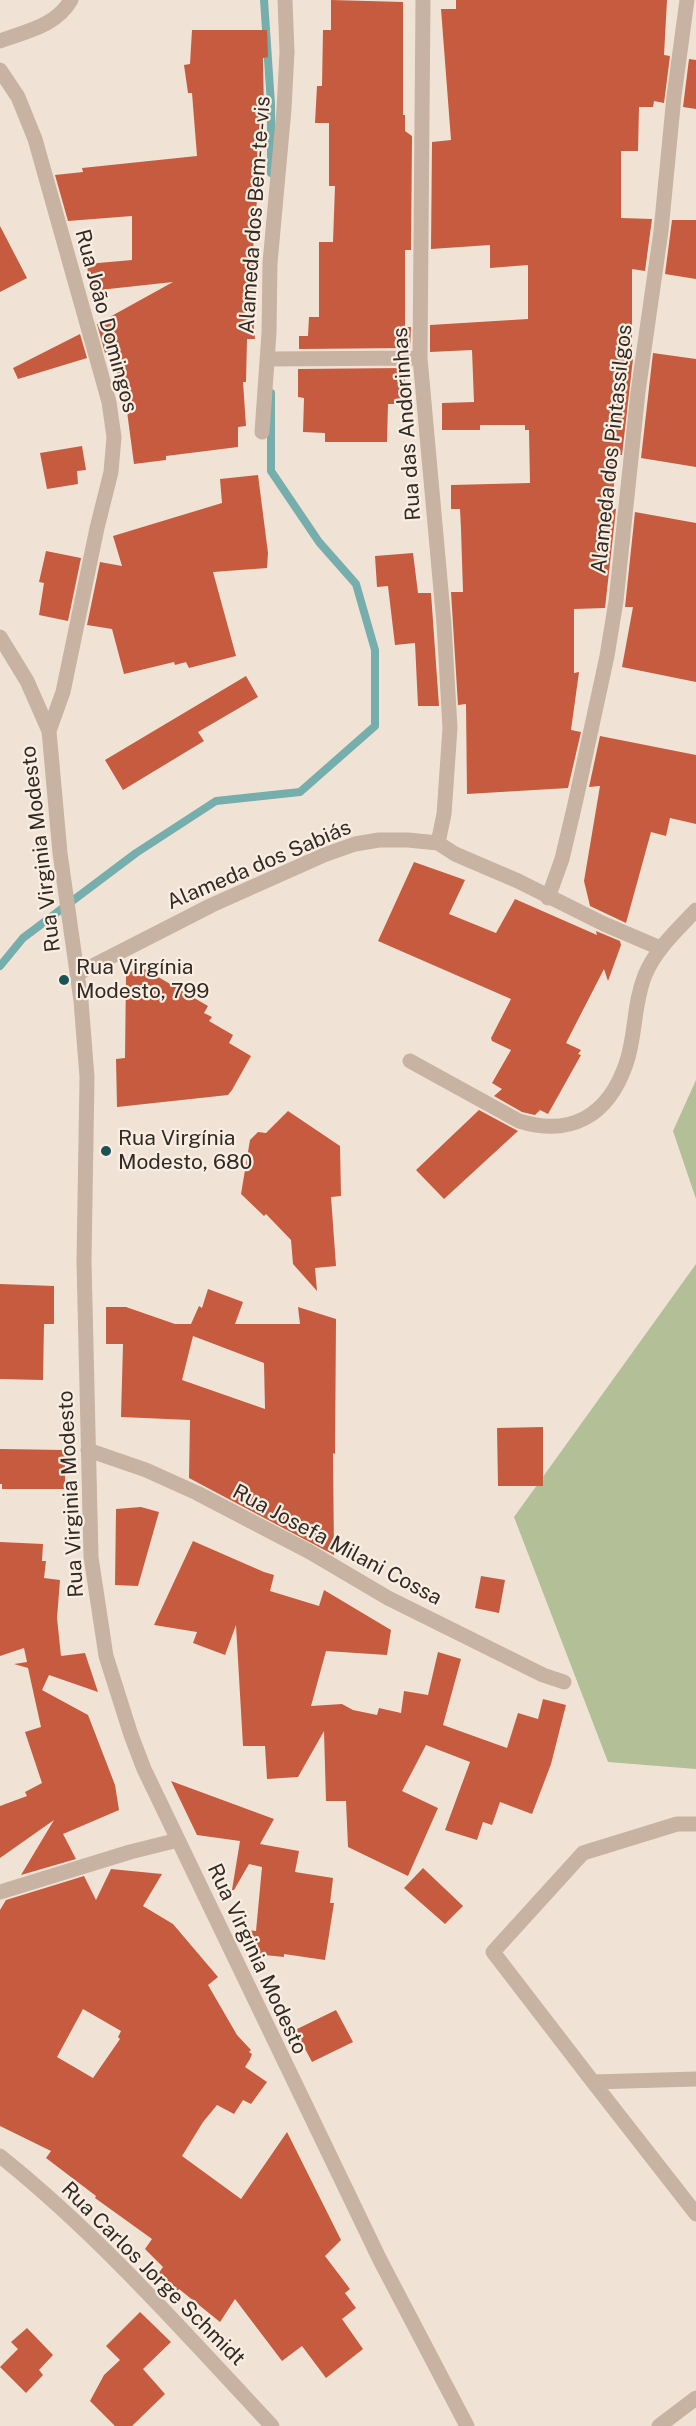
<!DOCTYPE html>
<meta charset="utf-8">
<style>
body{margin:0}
canvas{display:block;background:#f0e3d6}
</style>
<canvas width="696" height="2426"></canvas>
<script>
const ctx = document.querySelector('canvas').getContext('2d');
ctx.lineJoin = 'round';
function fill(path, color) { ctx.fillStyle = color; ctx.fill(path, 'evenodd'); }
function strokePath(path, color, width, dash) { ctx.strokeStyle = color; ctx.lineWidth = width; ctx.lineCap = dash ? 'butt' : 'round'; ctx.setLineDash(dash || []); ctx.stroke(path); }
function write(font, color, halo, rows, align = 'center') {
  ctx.font = font + ' "Public Sans",sans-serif'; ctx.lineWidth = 4.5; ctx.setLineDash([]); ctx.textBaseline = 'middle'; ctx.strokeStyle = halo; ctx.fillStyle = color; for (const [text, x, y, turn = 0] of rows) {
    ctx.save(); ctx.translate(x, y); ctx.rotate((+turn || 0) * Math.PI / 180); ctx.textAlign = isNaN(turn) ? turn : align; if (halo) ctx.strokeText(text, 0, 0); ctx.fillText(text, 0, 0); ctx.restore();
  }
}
fill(new Path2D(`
 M696,1080V1199L673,1131Z
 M696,1264V1769L608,1762L514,1517Z`), '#b3bf97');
strokePath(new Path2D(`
 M264,0L271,104V173
 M0,966L23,938L136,853L216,801L300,792L375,726V650L356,584L319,542L271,471V393`), '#76adad', 8);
fill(new Path2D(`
 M331,0L403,2V115H405V131L412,136L411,250H405V327H411L410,348L299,349V336H308L309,317H319V242H333L335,186H329V123H315L317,86H322L323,30H331Z
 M456,0H667L664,55L670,56L664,103L654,101L653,107H639L638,151H621V218L652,219L645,271L632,269V350H634L622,455L615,454L613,509H616L605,608L574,609V673L579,672L571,730L581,732L568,788L467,794L466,704L458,705L451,592H463L461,529L460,509H451V485L530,483L529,430H525V425H480V430H442V403L474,402L472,350L430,352V325L528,319V265L490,268V245L431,249L432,142L451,140L441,9H456Z
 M192,30H267L268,57L263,58L264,115H262L258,192L253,235L256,296L251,297L255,339H247L246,382H243L246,426L238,427V447L166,456V460L134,464L122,374H117L114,350L105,353L97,324L173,282L90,291L87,264L132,260V216L68,221L55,175L83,172L82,168L197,156L192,93H188L184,65L190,64Z
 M689,59L696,60V109L683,107Z
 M672,220H696V279L665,274Z
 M0,226L27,278L0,292Z
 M80,334L87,358L18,379L13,368Z
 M653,353L696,359V467L641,458Z
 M405,368L404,404H388L387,442H325V433L303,432L304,398L298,397V369Z
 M82,446L86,470L77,471L78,484L47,489L40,453Z
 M258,475L268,553L267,568L213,572L236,656L189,668L186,662L175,665L174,662L124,674L112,629L87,625L100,562L122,566L113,536L222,503L220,479Z
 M635,512L696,523V682L622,667L633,607H625Z
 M46,551L81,558L68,621L39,615L44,583L39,582Z
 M413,553L418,593H431L439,706H418L415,643L395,645L388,586L377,587L375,556Z
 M246,676L258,697L198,732L204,741L123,790L105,760Z
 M600,736L696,755V824L670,818L666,836L651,832L626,923L590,906L584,881L600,786L589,787Z
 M414,862L465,880L449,914L496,933L515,899L597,935L596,931L620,941L621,945L608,981L604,969L566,1043L581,1050L578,1054L581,1055L548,1114L540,1110L535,1115L522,1112L494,1096L502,1089L492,1083L511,1050L492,1041L491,1038L511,999L378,941Z
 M141,967L208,1006L204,1013L212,1017L209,1021L233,1035L229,1043L251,1056L232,1090L228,1095L117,1107L116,1059L125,1058L126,974Z
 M479,1110L518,1131L444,1199L416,1170Z
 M288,1111L340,1146L341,1196L331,1197L336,1266L315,1268L317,1291L293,1264L291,1240L266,1214L264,1216L241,1194L250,1140L258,1132L266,1133Z
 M0,1284L54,1286V1324H44L43,1380L0,1379Z
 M208,1289L243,1302L235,1324H300L298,1307L336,1319L335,1454L333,1453L334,1555L189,1478L190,1420L121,1417L123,1344H106V1307H126L175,1324H191L199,1306L202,1308ZM193,1336L264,1363L265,1409L182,1380Z
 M543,1427V1486H498L497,1428Z
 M0,1449L65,1450V1489H2V1484H0Z
 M141,1507L159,1512L138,1586L115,1585L116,1509Z
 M193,1541L264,1572L274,1575L270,1591L319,1606L324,1590L391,1630L387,1655L326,1651L311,1706L342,1704L353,1710L377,1715L379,1708L401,1713L404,1691L428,1695L438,1652L461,1659L443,1725L507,1748L518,1713L538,1719L543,1699L566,1705L551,1764L532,1814L500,1802L492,1825L483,1822L477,1840L445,1830L470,1762L426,1745L402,1791L438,1808L408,1876L348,1847L346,1801H326L324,1731L298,1777L267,1779L265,1746H243L236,1625L225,1655L193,1643L197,1632L154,1625Z
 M0,1542L43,1544L42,1561H46L44,1578L60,1580L57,1618L61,1656L85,1653L98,1692L49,1675L42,1690L88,1715L115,1785L119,1810L63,1834L76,1859L21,1875L54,1820L0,1858V1806L27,1796L25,1792L42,1783L25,1732L41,1727L28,1668L14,1664L27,1662L24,1648L0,1656Z
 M481,1576L505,1580L499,1613L475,1608Z
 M171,1781L274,1819L260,1844L299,1851L295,1872L333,1878L330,1903H334L325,1960L284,1954V1957L255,1954L247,1930L256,1931L262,1867L249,1864L234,1890H232L240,1841L197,1835Z
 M423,1868L463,1906L445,1924L404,1888Z
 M111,1869L162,1874L143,1906L173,1924L218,1977L208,1985L237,2035L251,2050L249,2052L252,2054L250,2059L245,2067L267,2082L251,2104L243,2100L234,2114L217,2105L203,2122L182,2156L241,2199L287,2132L341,2240L325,2256L350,2289L345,2293L356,2308L342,2319L363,2349L326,2378L302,2346L282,2361L235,2299L220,2322L179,2289L177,2292L158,2274L163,2267L145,2249L152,2239L95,2198L96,2196L46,2158L51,2151L0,2126V1910L6,1900L84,1876L96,1900ZM83,2009L121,2031L118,2037L120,2039L93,2078L57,2057Z
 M336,2010L353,2042L312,2062L295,2030Z
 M140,2312L171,2342L143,2369L165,2394L132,2426H115L90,2401L104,2375L120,2360L106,2346Z
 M27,2328L53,2355L39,2370L43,2375L26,2393L0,2367L18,2349L11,2342Z`), '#c65b3f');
strokePath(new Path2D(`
 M423,0L420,358L444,624L450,728L444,814L438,843
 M0,41C27,31 56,26 71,0
 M0,70L18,97L35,139L109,402L114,437L111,472L97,528L63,692L49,731
 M267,359L420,358
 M262,432L269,333L270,263L284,109L287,52L285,0
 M0,637L27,681L49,731L60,853L81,1001L87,1077L84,1262L91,1557L106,1656L131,1735L144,1769L380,2260L467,2426
 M548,898L562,859L575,804L607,656L616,601L638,392L661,231L674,96L687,0
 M77,974L212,905L324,855L355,844L379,840H408L438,843L455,854L518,881L604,924L660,948
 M410,1061L519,1121C571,1137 608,1116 626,1064C636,1036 633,1005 645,975C656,949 677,930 696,910
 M88,1450L146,1470L197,1493L310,1552L388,1598L543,1675L564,1682
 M696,1824H677L583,1853L493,1952L593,2082L696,2079
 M0,1892L130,1852L178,1840
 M593,2082L696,2214
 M0,2156C99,2235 185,2333 272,2426
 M659,2426L696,2398`), '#c8b3a3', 15);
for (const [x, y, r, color] of [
 [64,980,6,"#1b5254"],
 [106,1151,6,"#1b5254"]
]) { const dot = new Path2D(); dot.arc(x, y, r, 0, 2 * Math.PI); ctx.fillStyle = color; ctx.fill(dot); strokePath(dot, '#f9eee2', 2); }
write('21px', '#332925', '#f9eee2', [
 ["Alameda dos Bem-te-vis",255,215,-86],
 ["Rua João Domingos",106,321,75],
 ["Rua das Andorinhas",407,424,-94],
 ["Alameda dos Pintassilgos",612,449,-84],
 ["Rua Virginia Modesto",41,849,-97],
 ["Alameda dos Sabiás",259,865,-23],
 ["Rua Virginia Modesto",71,1494,-93],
 ["Rua Josefa Milani Cossa",337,1545,28],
 ["Rua Virginia Modesto",257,1959,65],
 ["Rua Carlos Jorge Schmidt",153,2274,45]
]);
write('21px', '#332925', '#f9eee2', [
 ["Rua Virgínia",76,968],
 ["Modesto, 799",76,992],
 ["Rua Virgínia",118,1139],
 ["Modesto, 680",118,1163]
], 'left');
</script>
